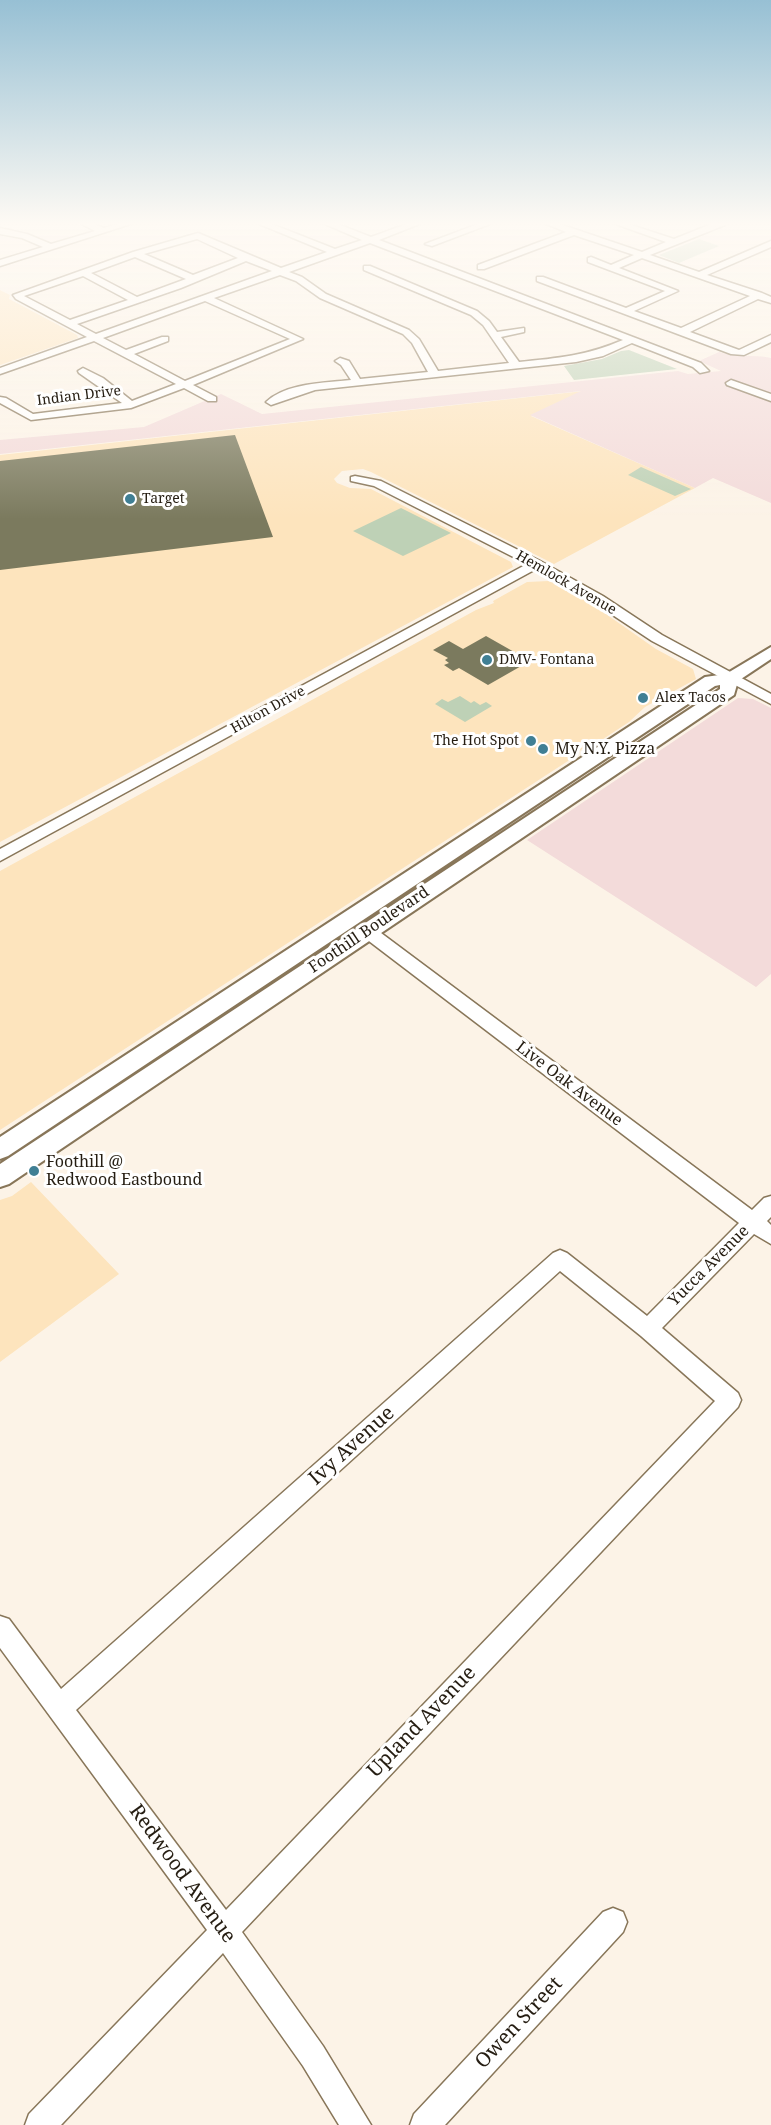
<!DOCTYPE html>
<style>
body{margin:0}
canvas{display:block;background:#fcf3e7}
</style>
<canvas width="771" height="2125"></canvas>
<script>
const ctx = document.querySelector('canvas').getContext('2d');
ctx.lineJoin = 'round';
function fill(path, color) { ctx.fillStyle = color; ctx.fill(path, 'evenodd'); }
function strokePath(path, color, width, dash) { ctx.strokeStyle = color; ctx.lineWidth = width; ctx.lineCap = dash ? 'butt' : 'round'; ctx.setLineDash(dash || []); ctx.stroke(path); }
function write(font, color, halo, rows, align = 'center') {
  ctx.font = font + ' "Noto Serif",serif'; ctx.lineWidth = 6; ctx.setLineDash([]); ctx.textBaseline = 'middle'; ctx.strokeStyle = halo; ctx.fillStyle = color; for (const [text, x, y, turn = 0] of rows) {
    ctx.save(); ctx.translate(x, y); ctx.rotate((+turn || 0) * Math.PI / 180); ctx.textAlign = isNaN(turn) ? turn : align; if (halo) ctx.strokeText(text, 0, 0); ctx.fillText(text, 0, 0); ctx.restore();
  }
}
fill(new Path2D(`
 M0,290L10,295L9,299L77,335L78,338L0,365Z
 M584,391L531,416L695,488L554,564L371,472L363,469L342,471L334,479L337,483L350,488L371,489L511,562L513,567L0,842V455Z
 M549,581L593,605L656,649L693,669L696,679L645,707L629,722L588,749H582L571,759L0,1130V871L476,610L494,603L493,601L527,582Z
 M31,1182L119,1274L0,1362V1200L12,1196Z`), '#fde4bd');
fill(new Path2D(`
 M719,352C737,358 753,354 771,358V503L713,478L695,488L530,415L581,391L0,454V440L144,427L221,394L262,414L678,371L688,374L721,371L699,361Z
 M738,698L753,699L771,708V974L756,987L527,840Z`), '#f3dbda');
fill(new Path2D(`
 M699,239L719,246L679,263L659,255Z
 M629,350L677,369L574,380L564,366L602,359L621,351Z
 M641,467L691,489L675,496L628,475Z
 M401,508L451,533L403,556L353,531Z
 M460,696L471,703L474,701L480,705L486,702L492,706L465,722L435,704L442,699L448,702Z`), '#bed1b6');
fill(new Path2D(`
 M235,435L273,537L0,570V461Z
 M486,636L530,661L488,685L459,668L453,671L444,665L449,663L445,660L448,658L433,650L449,641L463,649Z`), '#7b7a5e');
const minor = new Path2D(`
 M76,221H87L104,228L127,221H140L0,266V260L43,247L22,238L0,234V228L27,234L51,244L95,231Z
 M252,221H264L335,249L362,240L318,221H330L371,237L415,221H427L379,240L701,363L709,371L700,373L693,367L632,343L603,356L576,362L315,390L271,405L266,402C286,383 324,383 351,380L341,365L335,361L340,358L349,361L360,379L428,372L412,343L403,334L320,298L296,281L280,275L214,298L303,339L193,385L216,397V401H208L184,388L131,408L31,420L0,403V397L6,398L33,414L122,403L79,373L78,371L83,368L103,378L132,401L176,384L94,341L0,374V368L87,337L16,299L13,295L133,252L198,233L281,268L327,252ZM197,239L238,258L193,275L144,254ZM370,243L623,340C585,356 559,358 519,362L501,337L524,332V328L497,332L489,321L477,311L370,266H364V270L471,315L483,325L509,363L438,371L419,339L409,330L326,294L302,277L289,272ZM135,257L186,279L137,297L91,273ZM246,261L272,271L96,334L77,324L181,288ZM83,276L128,300L70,320L24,296ZM205,301L290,339L185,381L134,354L168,341V337H162L126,350L103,338Z
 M486,221H498L432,246L425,244Z
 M539,221H551L642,252L666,242L607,221H619L674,239L719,221H725V225L650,255L699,272L771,241V247L707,275L762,293L771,297V303L758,299L690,332L739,350L771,335V342L744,355L731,354L537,281V277H543L626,308L665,291L588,262V258L591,257L611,265L634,255L574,235L484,269H478V265L566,232ZM642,258L750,296L681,328L634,311L678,291L619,268Z
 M731,380L771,394V401L727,385L726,383Z
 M355,476L381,481L540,561L603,596L662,635L771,694V704L652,641L593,602L536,569L0,861V849L527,564L374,486L351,481V477Z
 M367,925L373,927L752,1210L764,1198L771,1196V1217L767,1221L771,1225V1244L754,1234L662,1328L738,1393L741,1400L738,1407L242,1932L323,2046L371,2125H339L303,2066L223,1953L61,2125H25L29,2114L207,1930L0,1648V1616L9,1619L61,1689L553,1253L560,1250L567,1253L647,1316L739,1223L361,935L359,931L361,927ZM560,1271L641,1336L715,1401L226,1910L76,1710Z
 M613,1908L623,1912L627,1922L623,1932L445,2125H410L414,2114L603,1912Z`);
const major = new Path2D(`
 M771,647V659L738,681L734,695L9,1184L0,1187V1164L720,689V685L715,686L8,1156L0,1159V1137L705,677L726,674Z`);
strokePath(minor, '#887659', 3);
strokePath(major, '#887659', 4);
fill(minor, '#fff');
fill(major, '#fff');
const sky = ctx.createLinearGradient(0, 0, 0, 519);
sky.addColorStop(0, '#97c0d4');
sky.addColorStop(0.43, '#fefaf4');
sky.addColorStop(1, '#fefaf400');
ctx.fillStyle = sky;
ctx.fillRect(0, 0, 771, 519);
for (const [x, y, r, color] of [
 [130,499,6,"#407f94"],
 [487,660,6,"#407f94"],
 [643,698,6,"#407f94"],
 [531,741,6,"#407f94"],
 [543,749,6,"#407f94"],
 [34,1171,6,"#407f94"]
]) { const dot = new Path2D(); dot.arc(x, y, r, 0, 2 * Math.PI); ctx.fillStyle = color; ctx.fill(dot); strokePath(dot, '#fff', 2); }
write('14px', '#251d12', '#fff', [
 ["Indian Drive",79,396,-7],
 ["Hemlock Avenue",566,583,30],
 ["Hilton Drive",268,710,-29]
]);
write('14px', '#251d12', '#fff', [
 ["Target",142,499],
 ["DMV- Fontana",499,660],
 ["Alex Tacos",655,698],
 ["The Hot Spot",519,741,"right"]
], 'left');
write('16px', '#251d12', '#fff', [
 ["My N.Y. Pizza",555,749],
 ["Foothill @",46,1162],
 ["Redwood Eastbound",46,1180]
], 'left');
write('16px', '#251d12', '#fff', [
 ["Foothill Boulevard",369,930,-34],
 ["Live Oak Avenue",569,1084,37],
 ["Yucca Avenue",709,1266,-45]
]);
write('20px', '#251d12', '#fff', [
 ["Ivy Avenue",352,1446,-42],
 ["Upland Avenue",422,1722,-46],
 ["Redwood Avenue",182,1874,54],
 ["Owen Street",519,2023,-47]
]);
</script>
